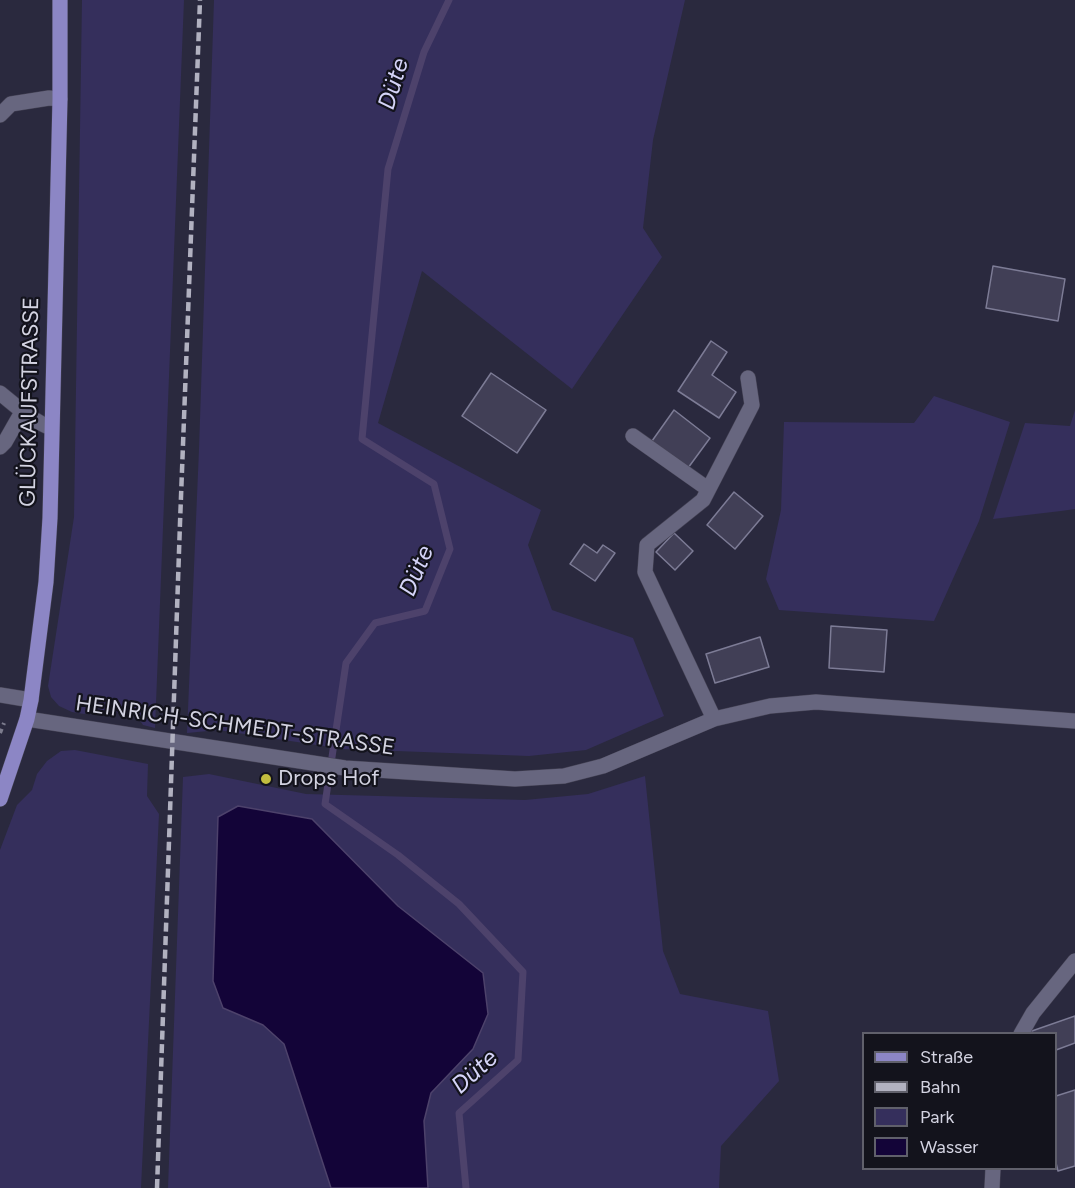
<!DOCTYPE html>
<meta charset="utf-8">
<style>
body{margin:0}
#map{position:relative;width:1075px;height:1188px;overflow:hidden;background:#2a293e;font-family:Figtree,sans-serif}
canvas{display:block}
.legend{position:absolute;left:862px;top:1032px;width:195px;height:138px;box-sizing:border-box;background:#13131c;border:2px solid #60606b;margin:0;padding:8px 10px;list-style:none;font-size:18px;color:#d3d3e1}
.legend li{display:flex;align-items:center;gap:12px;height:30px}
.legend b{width:30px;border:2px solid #60606b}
</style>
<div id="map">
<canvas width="1075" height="1188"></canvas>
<ul class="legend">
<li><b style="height:8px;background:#8c86c5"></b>Straße</li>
<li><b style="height:8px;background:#b1b1c0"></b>Bahn</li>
<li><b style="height:16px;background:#352f5c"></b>Park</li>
<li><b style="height:16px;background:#130438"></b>Wasser</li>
</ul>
</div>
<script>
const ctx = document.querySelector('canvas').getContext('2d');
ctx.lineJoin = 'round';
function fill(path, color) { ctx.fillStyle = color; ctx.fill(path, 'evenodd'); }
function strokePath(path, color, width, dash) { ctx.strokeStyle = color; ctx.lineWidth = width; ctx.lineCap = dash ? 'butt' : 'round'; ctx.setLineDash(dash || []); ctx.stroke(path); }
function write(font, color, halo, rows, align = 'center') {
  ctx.font = font + ' Figtree,sans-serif'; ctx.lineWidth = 4.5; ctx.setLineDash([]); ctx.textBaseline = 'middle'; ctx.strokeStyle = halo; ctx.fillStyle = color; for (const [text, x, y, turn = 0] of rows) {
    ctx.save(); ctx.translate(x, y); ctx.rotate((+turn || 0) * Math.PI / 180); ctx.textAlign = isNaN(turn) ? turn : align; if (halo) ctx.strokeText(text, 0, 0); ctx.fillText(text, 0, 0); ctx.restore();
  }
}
fill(new Path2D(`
 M82,0H184L155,728L143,725L137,716L97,709L84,714L72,712L59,706L51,697L48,686L74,517Z
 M214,0H685L653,140L643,228L662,257L572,389L422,271L378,423L541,510L528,545L552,610L633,638L664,716L586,750L529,756L343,749L218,730L187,733L199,449Z
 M934,396L1010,422L979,521L934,621L779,610L766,579L781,510L784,422L914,423Z
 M1075,410V509L1061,511L993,519L1025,423L1070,426Z
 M75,750L148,764L147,796L159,814L141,1188H0V850L17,805L32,790L37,774L47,761L61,751Z
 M209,774L306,794L525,800L588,794L645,776L663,951L680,994L768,1011L779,1081L721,1146L719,1188H168L183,777Z`), '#352f5c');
const water = new Path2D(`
 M238,806L312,819L398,906L483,973L488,1014L473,1049L431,1093L424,1121L428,1188H331L284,1044L263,1025L223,1008L213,981L218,817Z`);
fill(water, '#130438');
strokePath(water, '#4d426b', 1.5);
strokePath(new Path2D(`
 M449,0L424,52L388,169L362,439L434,484L450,549L425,611L375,623L346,663L325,804L398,855L459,904L523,972L518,1060L459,1113L466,1188`), '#4d426b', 7);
const building = new Path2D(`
 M993,266L1065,279L1058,321L986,308Z
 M711,341L727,352L712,375L736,392L719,418L678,391Z
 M491,373L546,410L517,453L462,416Z
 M674,410L710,438L688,468L652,441Z
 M734,492L763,516L735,549L707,525Z
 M674,533L693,551L675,570L656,552Z
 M584,544L597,553L603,545L615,553L595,581L570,564Z
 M831,626L887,630L884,672L829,668Z
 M760,637L769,667L715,683L706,654Z
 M1075,1016V1043L1056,1050V1034H1030L1029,1032Z
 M1075,1090V1166L1058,1171L1056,1163V1096Z`);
fill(building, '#413f56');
strokePath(building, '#7d7c96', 1.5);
const minor = new Path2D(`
 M0,115L11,104L49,98L60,99
 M0,393C16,406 31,420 51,428
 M633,436L708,489
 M0,447L5,442L22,412
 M0,695L31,700
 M27,719L345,768L515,779L564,776L603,766L714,719L770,706L816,702L1075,721
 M714,719L645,572L647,545L703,500L752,405L748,378
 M1021,1034L1033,1013L1075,961
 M992,1188L993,1168`);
const major = new Path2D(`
 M0,799L27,719L31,700L46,582L50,518L60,99V0`);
strokePath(minor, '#454355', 16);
strokePath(major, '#454355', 16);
strokePath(new Path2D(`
 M0,733L4,723`), '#7c7b8d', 4, [4.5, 4.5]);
strokePath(minor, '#67667f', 15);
strokePath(major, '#8c86c5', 15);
strokePath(new Path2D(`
 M157,1188L180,523L200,0`), '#b1b1c0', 4.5, [9, 4.5]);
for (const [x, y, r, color] of [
 [266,779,6,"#c2bd3f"]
]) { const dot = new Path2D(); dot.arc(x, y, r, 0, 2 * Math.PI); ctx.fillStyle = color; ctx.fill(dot); strokePath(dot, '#13131c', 2); }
write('22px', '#d3d3e1', '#13131c', [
 ["GLÜCKAUFSTRASSE",30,402,-89],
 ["HEINRICH-SCHMEDT-STRASSE",235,726,8]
]);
write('22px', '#d3d3e1', '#13131c', [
 ["Drops Hof",278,779]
], 'left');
write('italic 24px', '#d5d4f8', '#13131c', [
 ["Düte",394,84,-73],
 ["Düte",417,571,-67],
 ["Düte",475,1072,-42]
]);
</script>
